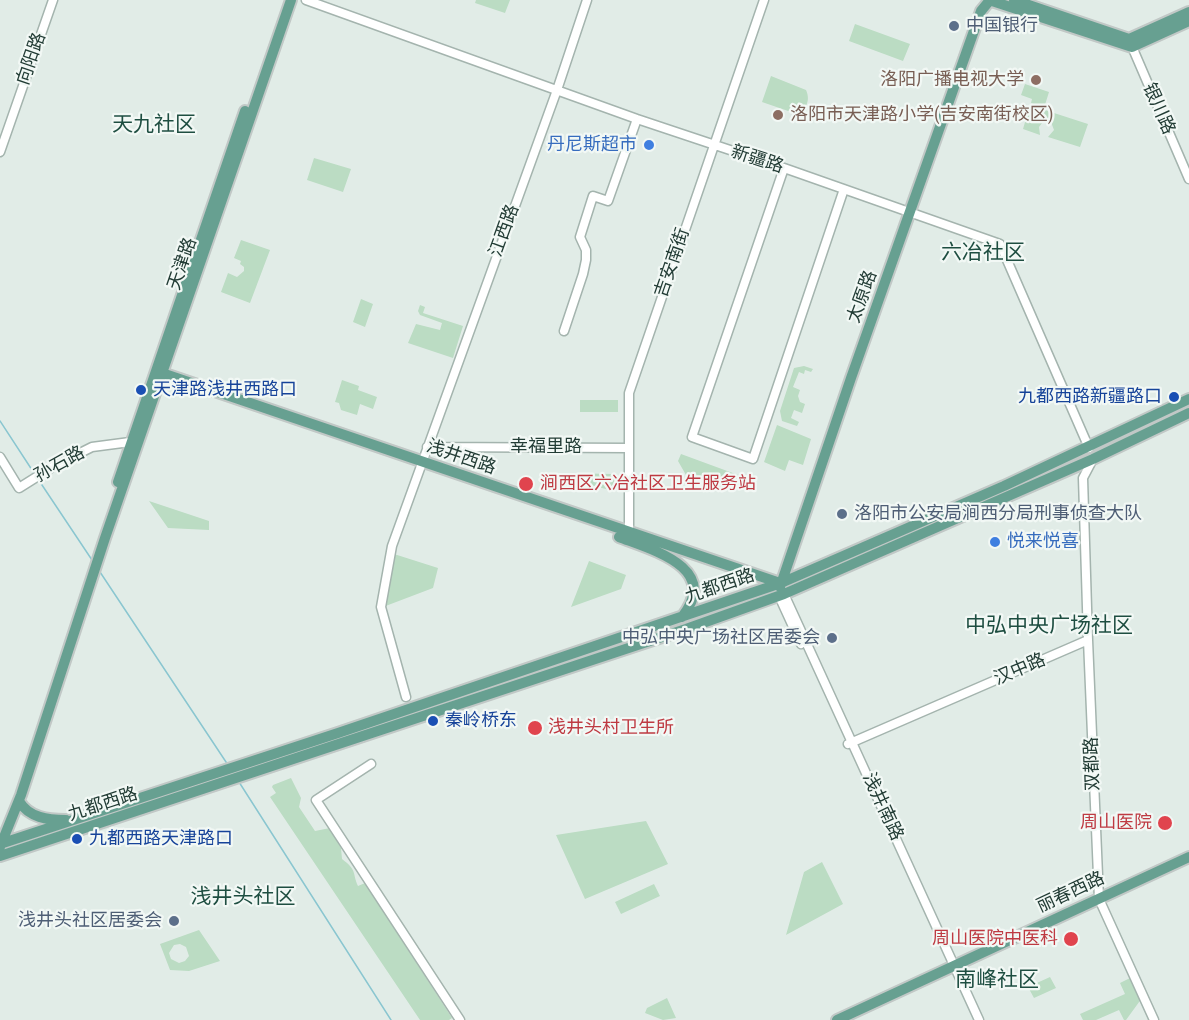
<!DOCTYPE html>
<meta charset="utf-8">
<style>
body{margin:0}
canvas{display:block;background:#e1ece7}
</style>
<canvas width="1189" height="1020"></canvas>
<script>
const ctx = document.querySelector('canvas').getContext('2d');
ctx.lineJoin = 'round';
function fill(path, color) { ctx.fillStyle = color; ctx.fill(path, 'evenodd'); }
function strokePath(path, color, width, dash) { ctx.strokeStyle = color; ctx.lineWidth = width; ctx.lineCap = dash ? 'butt' : 'round'; ctx.setLineDash(dash || []); ctx.stroke(path); }
function write(font, color, halo, rows, align = 'center') {
  ctx.font = font + ' "Roboto Condensed","Noto Sans SC",sans-serif'; ctx.lineWidth = 4.5; ctx.setLineDash([]); ctx.textBaseline = 'middle'; ctx.strokeStyle = halo; ctx.fillStyle = color; for (const [text, x, y, turn = 0] of rows) {
    ctx.save(); ctx.translate(x, y); ctx.rotate((+turn || 0) * Math.PI / 180); ctx.textAlign = isNaN(turn) ? turn : align; if (halo) ctx.strokeText(text, 0, 0); ctx.fillText(text, 0, 0); ctx.restore();
  }
}
fill(new Path2D(`
 M476,0H510L505,13L475,3Z
 M855,24L910,44L903,61L849,41Z
 M771,76L806,90C811,101 806,111 794,113L762,102Z
 M1025,84L1049,92L1044,108L1031,103L1032,99L1021,95Z
 M1030,105L1051,112L1047,122L1042,123L1039,127L1040,135L1023,129Z
 M1054,113L1088,124L1080,147L1048,137L1054,130L1051,122Z
 M314,158L351,169L343,192L307,180Z
 M241,240L270,250L250,303L221,292L228,273L237,277L244,271V267L240,264L241,261L234,258Z
 M361,299L373,304L365,327L353,322Z
 M420,305L425,307L423,313L463,326L453,358L408,343L416,324L440,330L442,323L420,315L418,311Z
 M804,366L813,369L811,372L805,370L804,374L799,372L793,387L800,390L798,396L800,402L805,404L802,413L794,410L791,418L799,422L797,426L782,421L780,411L794,368Z
 M342,380L359,386L358,390L377,397L373,409L360,404L357,415L341,410L339,403L335,402Z
 M580,400H618V412H580Z
 M777,425L811,439L803,465L789,460L785,471L764,462Z
 M681,454L749,479L747,484H738L705,475L697,479L694,489L678,461Z
 M562,473L613,474L616,476L615,489L613,491L562,477Z
 M149,501L209,521V530L168,528Z
 M394,554L438,568L433,588L383,607Z
 M589,561L626,575L621,589L571,607Z
 M291,778L301,798L299,807L315,831L330,828L341,848L342,859C358,871 352,873 358,886L365,883L452,1018L449,1020H420L270,797L276,793L272,787L273,785Z
 M646,821L668,864L585,899L556,835Z
 M822,862L843,904L786,935L804,872Z
 M654,884L660,896L621,914L615,902Z
 M199,930L220,961L189,971L170,970L160,944ZM180,944L186,947L189,956L185,961L179,963L171,959L169,953L174,945Z
 M1050,977L1056,988L1034,998L1028,987Z
 M1132,977L1142,998L1126,1020H1124L1119,1010L1096,1020H1083L1080,1014L1125,994L1120,983Z
 M667,998L676,1018L663,1020L645,1013L647,1008Z`), '#bbdcc3');
strokePath(new Path2D(`
 M0,421L34,473
 M38,479L92,560
 M100,572L228,765
 M239,782L391,1020`), '#8ac6d0', 1.5);
const minor = new Path2D(`
 M306,0L637,119L784,168L1000,244L1089,448
 M1130,42L1189,179
 M0,152L53,0
 M784,168L692,437L753,459L844,189
 M564,331L583,274L586,260V250L580,237L593,196L608,201L637,119
 M427,447L629,448
 M0,457L19,488L54,466L92,447L130,442L135,443
 M629,533V393L764,0
 M784,594L979,1020
 M779,596L801,644
 M1088,640L1099,899L1154,1020
 M406,697L381,607L392,546L557,90L587,0
 M848,744L1088,640L1083,478L1093,459
 M371,764L316,800L460,1020`);
const major = new Path2D(`
 M989,0L1132,47L1189,21
 M1014,0L1129,39L1189,12
 M156,371L780,583
 M118,482L245,111
 M619,537C653,550 721,568 682,617
 M780,587L851,378L981,11L990,0
 M19,801C29,818 48,820 66,820
 M0,844L338,733L781,583L1004,486L1189,399
 M0,847L21,795L105,538L291,0
 M0,856L686,629L784,594L1093,459L1189,413
 M837,1020L1189,857`);
strokePath(minor, '#a4b4ae', 11);
strokePath(major, '#c1c8c6', 14);
strokePath(minor, '#fff', 8);
strokePath(major, '#67a091', 10);
for (const [x, y, r, color] of [
 [954,26,6,"#5c6f8a"],
 [1036,80,6,"#8d6e63"],
 [778,115,6,"#8d6e63"],
 [649,145,6,"#3f7fe0"],
 [141,390,6,"#1a4fb4"],
 [1174,397,6,"#1a4fb4"],
 [526,484,8,"#e0444e"],
 [842,514,6,"#5c6f8a"],
 [995,542,6,"#3f7fe0"],
 [832,638,6,"#5c6f8a"],
 [433,721,6,"#1a4fb4"],
 [535,728,8,"#e0444e"],
 [1165,823,8,"#e0444e"],
 [77,839,6,"#1a4fb4"],
 [174,921,6,"#5c6f8a"],
 [1071,939,8,"#e0444e"]
]) { const dot = new Path2D(); dot.arc(x, y, r, 0, 2 * Math.PI); ctx.fillStyle = color; ctx.fill(dot); strokePath(dot, '#f2f8f5', 2); }
write('18px', '#4e5e75', '#f2f8f5', [
 ["中国银行",966,26],
 ["洛阳市公安局涧西分局刑事侦查大队",854,514],
 ["中弘中央广场社区居委会",820,638,"right"],
 ["浅井头社区居委会",162,921,"right"]
], 'left');
write('18px', '#223c35', '#f2f8f5', [
 ["向阳路",32,59,-71],
 ["银川路",1158,109,66],
 ["新疆路",757,160,18],
 ["江西路",505,231,-70],
 ["吉安南街",673,263,-71],
 ["天津路",183,264,-71],
 ["太原路",863,297,-70],
 ["幸福里路",546,447],
 ["浅井西路",461,458,19],
 ["孙石路",60,465,-29],
 ["九都西路",720,587,-19],
 ["汉中路",1020,670,-23],
 ["双都路",1093,764,-92],
 ["九都西路",103,805,-18],
 ["浅井南路",882,807,65],
 ["丽春西路",1071,893,-25]
]);
write('18px', '#785e54', '#f2f8f5', [
 ["洛阳广播电视大学",1024,80],
 ["洛阳市天津路小学(吉安南街校区)",790,115,"left"]
], 'right');
write('18px', '#366cbe', '#f2f8f5', [
 ["丹尼斯超市",637,145],
 ["悦来悦喜",1007,542,"left"]
], 'right');
write('18px', '#164399', '#f2f8f5', [
 ["天津路浅井西路口",153,390],
 ["九都西路新疆路口",1162,397,"right"],
 ["秦岭桥东",445,721],
 ["九都西路天津路口",89,839]
], 'left');
write('18px', '#be3a42', '#f2f8f5', [
 ["涧西区六冶社区卫生服务站",540,484],
 ["浅井头村卫生所",548,728],
 ["周山医院",1152,823,"right"],
 ["周山医院中医科",1058,939,"right"]
], 'left');
write('21px', '#1e4e41', '#f2f8f5', [
 ["天九社区",154,126],
 ["六冶社区",983,254],
 ["中弘中央广场社区",1049,627],
 ["浅井头社区",243,898],
 ["南峰社区",997,981]
]);
</script>
